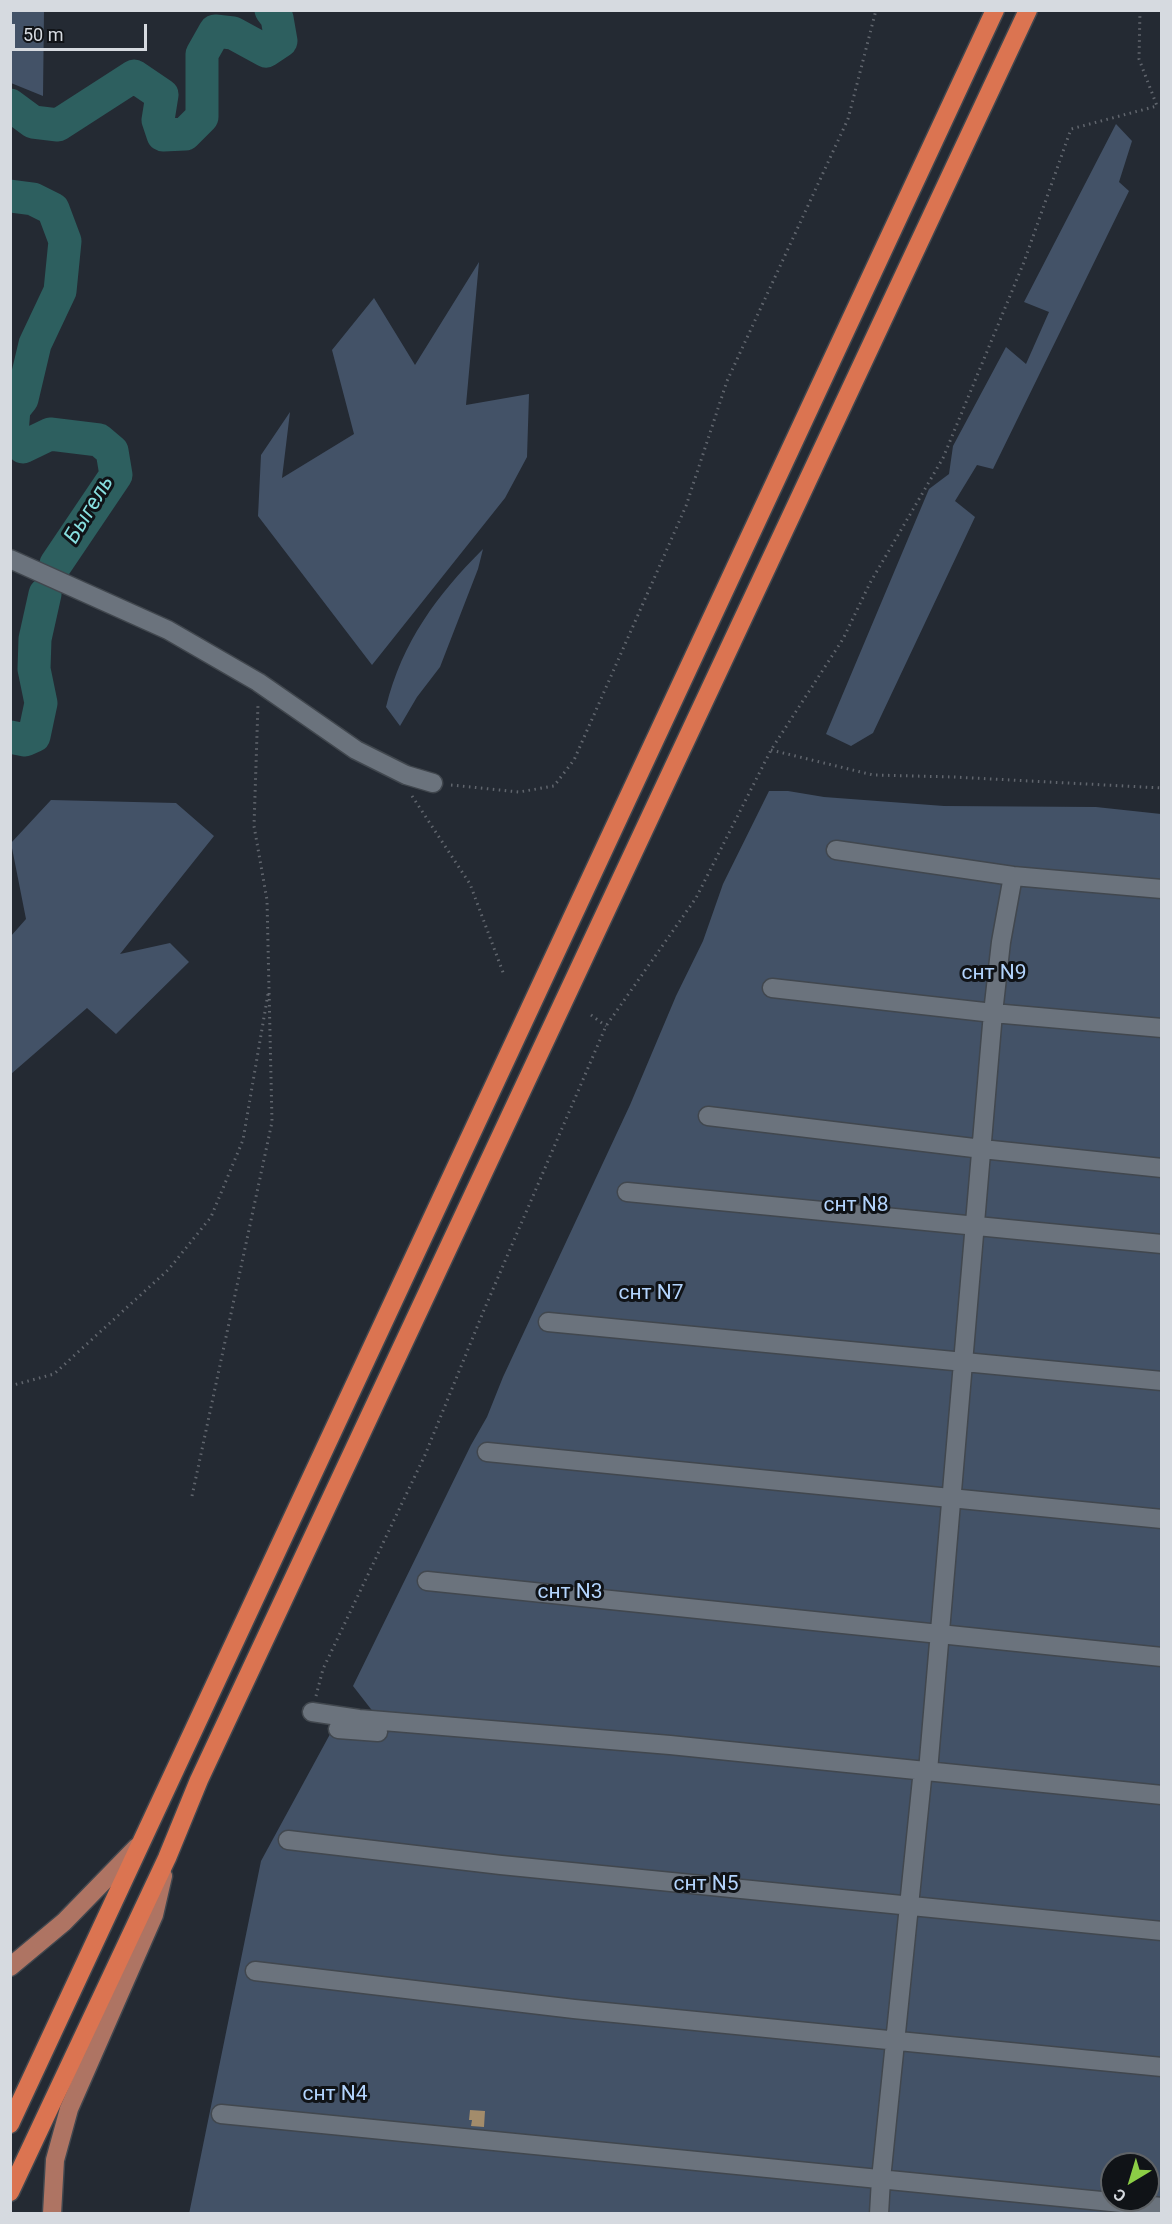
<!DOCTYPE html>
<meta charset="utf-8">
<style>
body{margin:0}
#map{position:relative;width:1172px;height:2224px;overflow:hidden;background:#242a33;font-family:Roboto,sans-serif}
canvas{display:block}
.frame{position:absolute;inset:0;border:12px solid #d6dae0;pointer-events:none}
.north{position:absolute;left:1100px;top:2152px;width:60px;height:60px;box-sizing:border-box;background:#101317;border:2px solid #5f6367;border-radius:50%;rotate:218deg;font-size:16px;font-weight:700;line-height:24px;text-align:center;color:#d6dae0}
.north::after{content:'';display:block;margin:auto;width:21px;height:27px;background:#8cce46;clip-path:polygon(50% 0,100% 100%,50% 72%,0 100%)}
.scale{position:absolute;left:12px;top:24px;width:135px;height:27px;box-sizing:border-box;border:3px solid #d6dae0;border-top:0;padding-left:8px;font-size:18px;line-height:21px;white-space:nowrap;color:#d6dae0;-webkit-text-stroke:4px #101317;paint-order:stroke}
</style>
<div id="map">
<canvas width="1172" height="2224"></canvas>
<div class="frame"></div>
<div class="north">С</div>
<div class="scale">50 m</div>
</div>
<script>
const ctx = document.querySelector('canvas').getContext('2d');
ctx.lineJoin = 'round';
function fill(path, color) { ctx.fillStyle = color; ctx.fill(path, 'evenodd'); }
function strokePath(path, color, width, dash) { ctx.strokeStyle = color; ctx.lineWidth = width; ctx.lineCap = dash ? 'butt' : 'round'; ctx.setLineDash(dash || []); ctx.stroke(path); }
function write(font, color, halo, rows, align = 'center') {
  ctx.font = font + ' Roboto,sans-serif'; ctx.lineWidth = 6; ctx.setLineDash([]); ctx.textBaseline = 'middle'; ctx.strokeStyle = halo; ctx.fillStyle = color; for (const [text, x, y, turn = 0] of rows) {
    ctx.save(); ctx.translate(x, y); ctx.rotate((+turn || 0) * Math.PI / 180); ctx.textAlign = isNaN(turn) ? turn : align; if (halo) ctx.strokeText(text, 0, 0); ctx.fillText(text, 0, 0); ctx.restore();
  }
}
fill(new Path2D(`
 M10,11H44L43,96L11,83Z
 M1116,124L1132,141L1119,182L1129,191L993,469L977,465L955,501L975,517L873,733L851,746L826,734L929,489L949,474L953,446L1006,347L1026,364L1049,312L1024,302Z
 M479,262L466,405L529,394L527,457L505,498L372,665L258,516L261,455L290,412L282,478L354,434L332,350L374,298L415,365Z
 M483,549L478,569L440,667L417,697L400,726L386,707C402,642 437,595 483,549Z
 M769,791H788L824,797L944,806L1096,807L1161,814V1789L374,1713L353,1686L471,1445L487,1417L503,1377L630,1105L676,996L703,941L723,884Z
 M51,800L176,803L214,836L120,954L170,943L189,962L116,1034L87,1008L11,1074V936L26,919L11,843Z
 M335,1725L700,1751L1161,1801V2213L189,2214L261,1861ZM1112,2164H1148V2200H1112Z`), '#435267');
strokePath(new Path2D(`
 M10,105L33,122L58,125L134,76L162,95L158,120L163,135L185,134L202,117V54L215,31L233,33L266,51L281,41L277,18L271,10
 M10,196L33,199L53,209L65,241L60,291L35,344L22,399L14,409L12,433L23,447L50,434L99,440L112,451L116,475L56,564
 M10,737L25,740L34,736L41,703L34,669L35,639L45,594`), '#2d5f5f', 33);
fill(new Path2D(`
 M470,2110L485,2111L484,2127L471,2126L472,2120H469Z`), '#a38c6b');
const minor = new Path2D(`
 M10,559L168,630L258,682L356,750L406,775L433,783
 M836,850L1013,876L1162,889
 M772,988L993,1013L1162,1028
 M708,1116L982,1149L1162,1168
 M627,1192L1162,1244
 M548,1322L1162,1381
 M487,1452L1162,1519
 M427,1581L1162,1657
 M312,1712L359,1719L670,1745L1162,1795
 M338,1729L378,1732
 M928,1771L993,1013L1001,942L1013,876
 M288,1840L501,1865L1162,1931
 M255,1971L574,2009L1162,2067
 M221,2114L1162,2207
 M879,2214L881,2179L922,1779`);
const major = new Path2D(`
 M10,1967L64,1922L137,1847
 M52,2214L55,2160L69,2109L154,1915L163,1876`);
const highway = new Path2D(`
 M10,2124L995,10
 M10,2192L167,1858L199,1780L1028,10`);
strokePath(minor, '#41474e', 21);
strokePath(major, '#41474e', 21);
strokePath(highway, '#41474e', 21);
strokePath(new Path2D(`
 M771,750L873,775L954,777L1162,788
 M451,785L519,792L554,786L574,760L686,506L727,381L848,119L876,10
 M412,796L470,884L504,975
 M591,1015L606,1026
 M10,1386L54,1374L169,1269L211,1217L243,1140L268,994
 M192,1496L272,1122L267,900L254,826L258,704
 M316,1696L323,1669L425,1455L484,1310L606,1026L696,898L771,750L843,639L870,583L943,458L1024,262L1071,129L1157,106L1139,59L1140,10`), '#61666e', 3, [1.5, 4.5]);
strokePath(minor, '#6b737d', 18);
strokePath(major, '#ae7463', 18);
strokePath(highway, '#db7451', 18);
write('21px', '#b3d4fd', '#101317', [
 ["снт N9",994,974],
 ["снт N8",856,1206],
 ["снт N7",651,1294],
 ["снт N3",570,1593],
 ["снт N5",706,1885],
 ["снт N4",335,2095]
]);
write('italic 22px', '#87dedf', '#101317', [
 ["Быгель",90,510,-59]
]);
</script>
